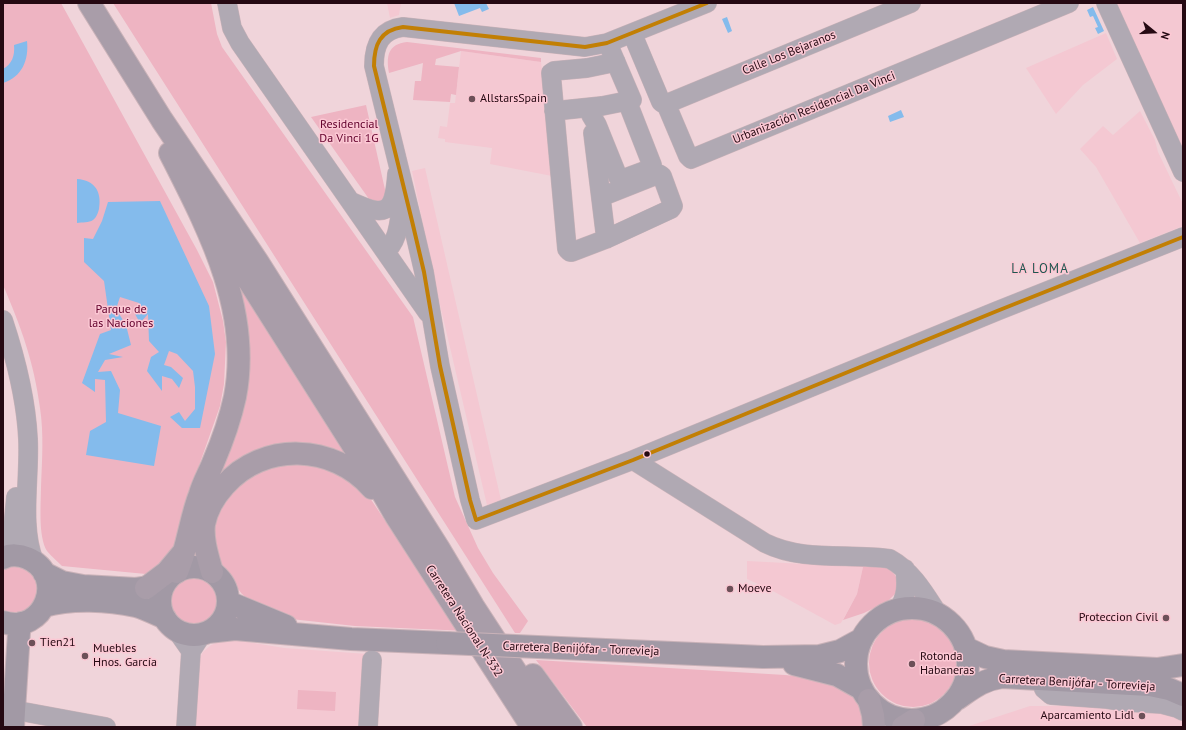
<!DOCTYPE html>
<meta charset="utf-8">
<style>
body{margin:0}
#map{position:relative;width:1186px;height:730px;overflow:hidden;background:#f0d4da;font-family:"PT Sans",sans-serif}
canvas{display:block}
.frame{position:absolute;inset:0;border:4px solid #250912;pointer-events:none}
.north{position:absolute;left:1134px;top:12px;width:40px;height:40px;-webkit-text-stroke:3px #fcc8d4;paint-order:stroke;rotate:108deg;font-size:11px;font-weight:700;line-height:16px;text-align:center;color:#250912}
.north::after{content:'';display:block;margin:auto;width:14px;height:18px;background:#250912;clip-path:polygon(50% 0,100% 100%,50% 72%,0 100%)}
</style>
<div id="map">
<canvas width="1186" height="730"></canvas>
<div class="frame"></div>
<div class="north">N</div>
</div>
<script>
const ctx = document.querySelector('canvas').getContext('2d');
ctx.lineJoin = 'round';
function fill(path, color) { ctx.fillStyle = color; ctx.fill(path, 'evenodd'); }
function strokePath(path, color, width, dash) { ctx.strokeStyle = color; ctx.lineWidth = width; ctx.lineCap = dash ? 'butt' : 'round'; ctx.setLineDash(dash || []); ctx.stroke(path); }
function write(font, color, halo, rows, align = 'center') {
  ctx.font = font + ' "PT Sans",sans-serif'; ctx.lineWidth = 3; ctx.setLineDash([]); ctx.textBaseline = 'middle'; ctx.strokeStyle = halo; ctx.fillStyle = color; for (const [text, x, y, turn = 0] of rows) {
    ctx.save(); ctx.translate(x, y); ctx.rotate((+turn || 0) * Math.PI / 180); ctx.textAlign = isNaN(turn) ? turn : align; if (halo) ctx.strokeText(text, 0, 0); ctx.fillText(text, 0, 0); ctx.restore();
  }
}
fill(new Path2D(`
 M387,3H401L399,15L390,18Z
 M1116,3H1183V151Z
 M1106,33L1117,59L1083,85L1056,114L1026,68Z
 M461,51L541,62L554,173L552,176L490,164L492,148L445,142V139L438,138L440,126L447,127L450,103H455Z
 M1140,111L1155,140L1158,152L1183,204V226L1140,243L1096,167L1080,149L1103,126L1113,135Z
 M425,168L501,500L487,505L437,292L412,171Z
 M747,561L863,567L857,594L841,623L835,625L771,590L747,579Z
 M230,639L284,648L367,654L362,727H194L199,659L203,652L211,645L223,640Z
 M1030,706H1071L1183,711V727H966Z`), '#f4c8d2');
fill(new Path2D(`
 M3,3H61L197,250L213,282L223,321L226,342L224,384L220,406L182,514L172,554L153,569L146,574L62,566C57,561 51,556 47,551C38,536 41,504 41,487C42,461 44,434 40,408C34,362 21,327 3,285Z
 M113,3H211L217,34L222,47L413,317L455,497L478,548L493,573L528,621L520,633H515Z
 M407,42L541,58V62L461,51L436,59L435,65L459,67L456,95L451,94L450,102L413,100L415,81H421L423,63L389,73C386,56 388,44 407,42Z
 M366,105L386,194L381,203L369,199L311,117Z
 M238,284L349,454L226,472L222,468Z
 M275,462L335,468L368,495L390,528L467,631L355,626L291,619L252,603L242,594L221,568L213,551L215,516L235,487Z
 M12,564L30,569L40,585L36,603L21,614L3,613V566Z
 M812,564L886,567C899,576 897,578 896,593L888,601L864,613L843,620L857,594L863,567Z
 M169 601a24 24 0 1 1 48 0a24 24 0 1 1-48 0Z
 M869 663a44 44 0 1 1 88 0a44 44 0 1 1-88 0Z
 M536,660L785,675C809,677 849,682 861,706C864,712 865,720 866,727H587Z
 M298,690L336,692L335,711L297,709Z`), '#eeb4c2');
fill(new Path2D(`
 M454,3H486L489,9L482,12L480,8L459,16Z
 M1093,7L1104,31L1098,34L1095,28L1098,27L1093,16L1090,17L1087,10Z
 M727,17L732,31L728,33L722,19Z
 M27,41C29,60 22,77 3,83V69C12,64 15,56 14,45Z
 M901,110L904,117L890,122L888,116Z
 M77,179C95,180 102,192 99,209C98,213 96,218 93,220C89,223 82,222 77,223Z
 M160,201L209,306L215,354L200,428H182L170,417L179,412L185,421L195,409V387L193,371L177,354L169,351L164,365L171,367L183,378L179,388L172,379L162,376V391L147,371L151,357L159,352L149,341L148,314L140,323L135,314L139,303L120,297L116,309L126,325L131,345L109,354L123,357L105,360L98,372L111,371L120,390L118,413L161,426L154,466L86,455L90,431L106,422L105,380L95,379V392L82,383L100,334L111,330L104,281L84,262V238L93,239L102,221L108,202Z`), '#84bbec');
const minor = new Path2D(`
 M227,3L232,28L240,43L428,313
 M707,3L607,43L585,47L403,27C380,30 374,45 374,66L412,221L424,272L440,366L470,500L476,520L633,460L997,311L1183,237
 M1106,3L1183,172
 M632,33L661,102L664,104H666L688,156L691,159L1069,3
 M666,104L911,3
 M554,111L602,106L632,100L611,51
 M591,115L597,125L618,177L620,179H623L650,169L652,165L627,101
 M593,133L606,239
 M601,197L659,174L662,176L673,206L671,209L606,239L572,252H570L567,249L551,73L554,71L587,68L616,62
 M350,201C386,218 394,214 397,174
 M385,251C400,243 401,210 401,195
 M3,320C16,359 26,398 28,439C30,478 20,526 34,561
 M633,460L765,543C803,562 848,553 890,559C912,571 925,594 938,614
 M6,556L12,538L16,497
 M898,610C907,596 907,585 905,569
 M175,628L191,651
 M1040,679L1044,689L1051,695L1107,699L1127,702L1162,704L1177,708L1183,711
 M14,710L106,727
 M186,727L191,651L202,634
 M368,727L372,660`);
const major = new Path2D(`
 M3,558C10,554 20,555 27,558C68,575 44,636 3,622
 M160 601a34 34 0 1 1 68 0a34 34 0 1 1-68 0Z
 M44,573L62,582L83,586L136,589L164,585
 M228,602L286,626
 M44,606C71,598 109,600 136,606C146,609 156,614 165,618
 M856 664a56 56 0 1 1 112 0a56 56 0 1 1-112 0Z
 M208,632L235,629L351,639L447,643
 M966,648L985,657L1003,661L1157,669L1183,665
 M583,649L763,657L820,656L840,651L862,639
 M794,664L837,675L862,689
 M957,699C973,688 982,680 1002,677L1150,685L1169,689L1183,695
 M13,727L19,632L21,623`);
const highway = new Path2D(`
 M89,3L162,120L257,261L439,549L473,606L552,727
 M170,153C208,228 252,310 235,397C230,420 222,442 213,463C209,473 203,483 200,494C190,519 188,547 177,572
 M214,220L230,251L377,483L396,516L532,727
 M212,572C208,557 202,540 204,524C207,509 214,497 224,486C263,441 334,444 372,488
 M146,588L167,572L182,554
 M533,675L571,727
 M869,700L873,715L874,727
 M903,727L914,720`);
strokePath(minor, '#c9b2b8', 20);
strokePath(major, '#c9b2b8', 24);
strokePath(highway, '#c9b2b8', 24);
strokePath(minor, '#b0a9b3', 19);
strokePath(major, '#a299a5', 22);
strokePath(highway, '#a99da9', 22);
const majorBridge = new Path2D(`
 M447,643L583,649`);
strokePath(majorBridge, '#c9b2b8', 24, []);
strokePath(majorBridge, '#a299a5', 22);
strokePath(new Path2D(`
 M707,3L607,43L585,47L403,27C380,30 374,45 374,66L412,221L424,272L440,366L470,500L476,520L633,460L997,311L1183,237`), '#c27f04', 4);
for (const [x, y, r, color] of [
 [472,99,4,"#6c5058"],
 [647,454,3.5,"#250912"],
 [730,589,4,"#6c5058"],
 [1166,618,4,"#6c5058"],
 [32,643,4,"#6c5058"],
 [85,656,4,"#6c5058"],
 [912,664,4,"#6c5058"],
 [1142,716,4,"#6c5058"]
]) { const dot = new Path2D(); dot.arc(x, y, r, 0, 2 * Math.PI); ctx.fillStyle = color; ctx.fill(dot); strokePath(dot, '#fcc8d4', 1.5); }
write('12px', '#250912', '#fcc8d4', [
 ["Calle Los Bejaranos",789,53,-22],
 ["Urbanización Residencial Da Vinci",814,108,-22],
 ["Carretera Nacional N-332",464,621,57],
 ["Carretera Benijófar - Torrevieja",581,649,2],
 ["Carretera Benijófar - Torrevieja",1077,683,3]
]);
write('12px', '#250912', '#fcc8d4', [
 ["AllstarsSpain",480,99],
 ["Moeve",738,589],
 ["Proteccion Civil",1158,618,"right"],
 ["Tien21",40,643],
 ["Muebles",93,649],
 ["Hnos. García",93,663],
 ["Rotonda",920,657],
 ["Habaneras",920,671],
 ["Aparcamiento Lidl",1134,716,"right"]
], 'left');
write('12px', '#61002b', '#fcc8d4', [
 ["Residencial",349,125],
 ["Da Vinci 1G",349,139],
 ["Parque de",121,310],
 ["las Naciones",121,324]
]);
ctx.letterSpacing = '1px';
write('13px', '#1d564f', '#fcc8d4', [
 ["LA LOMA",1040,269]
]);
ctx.letterSpacing = '0px';
</script>
